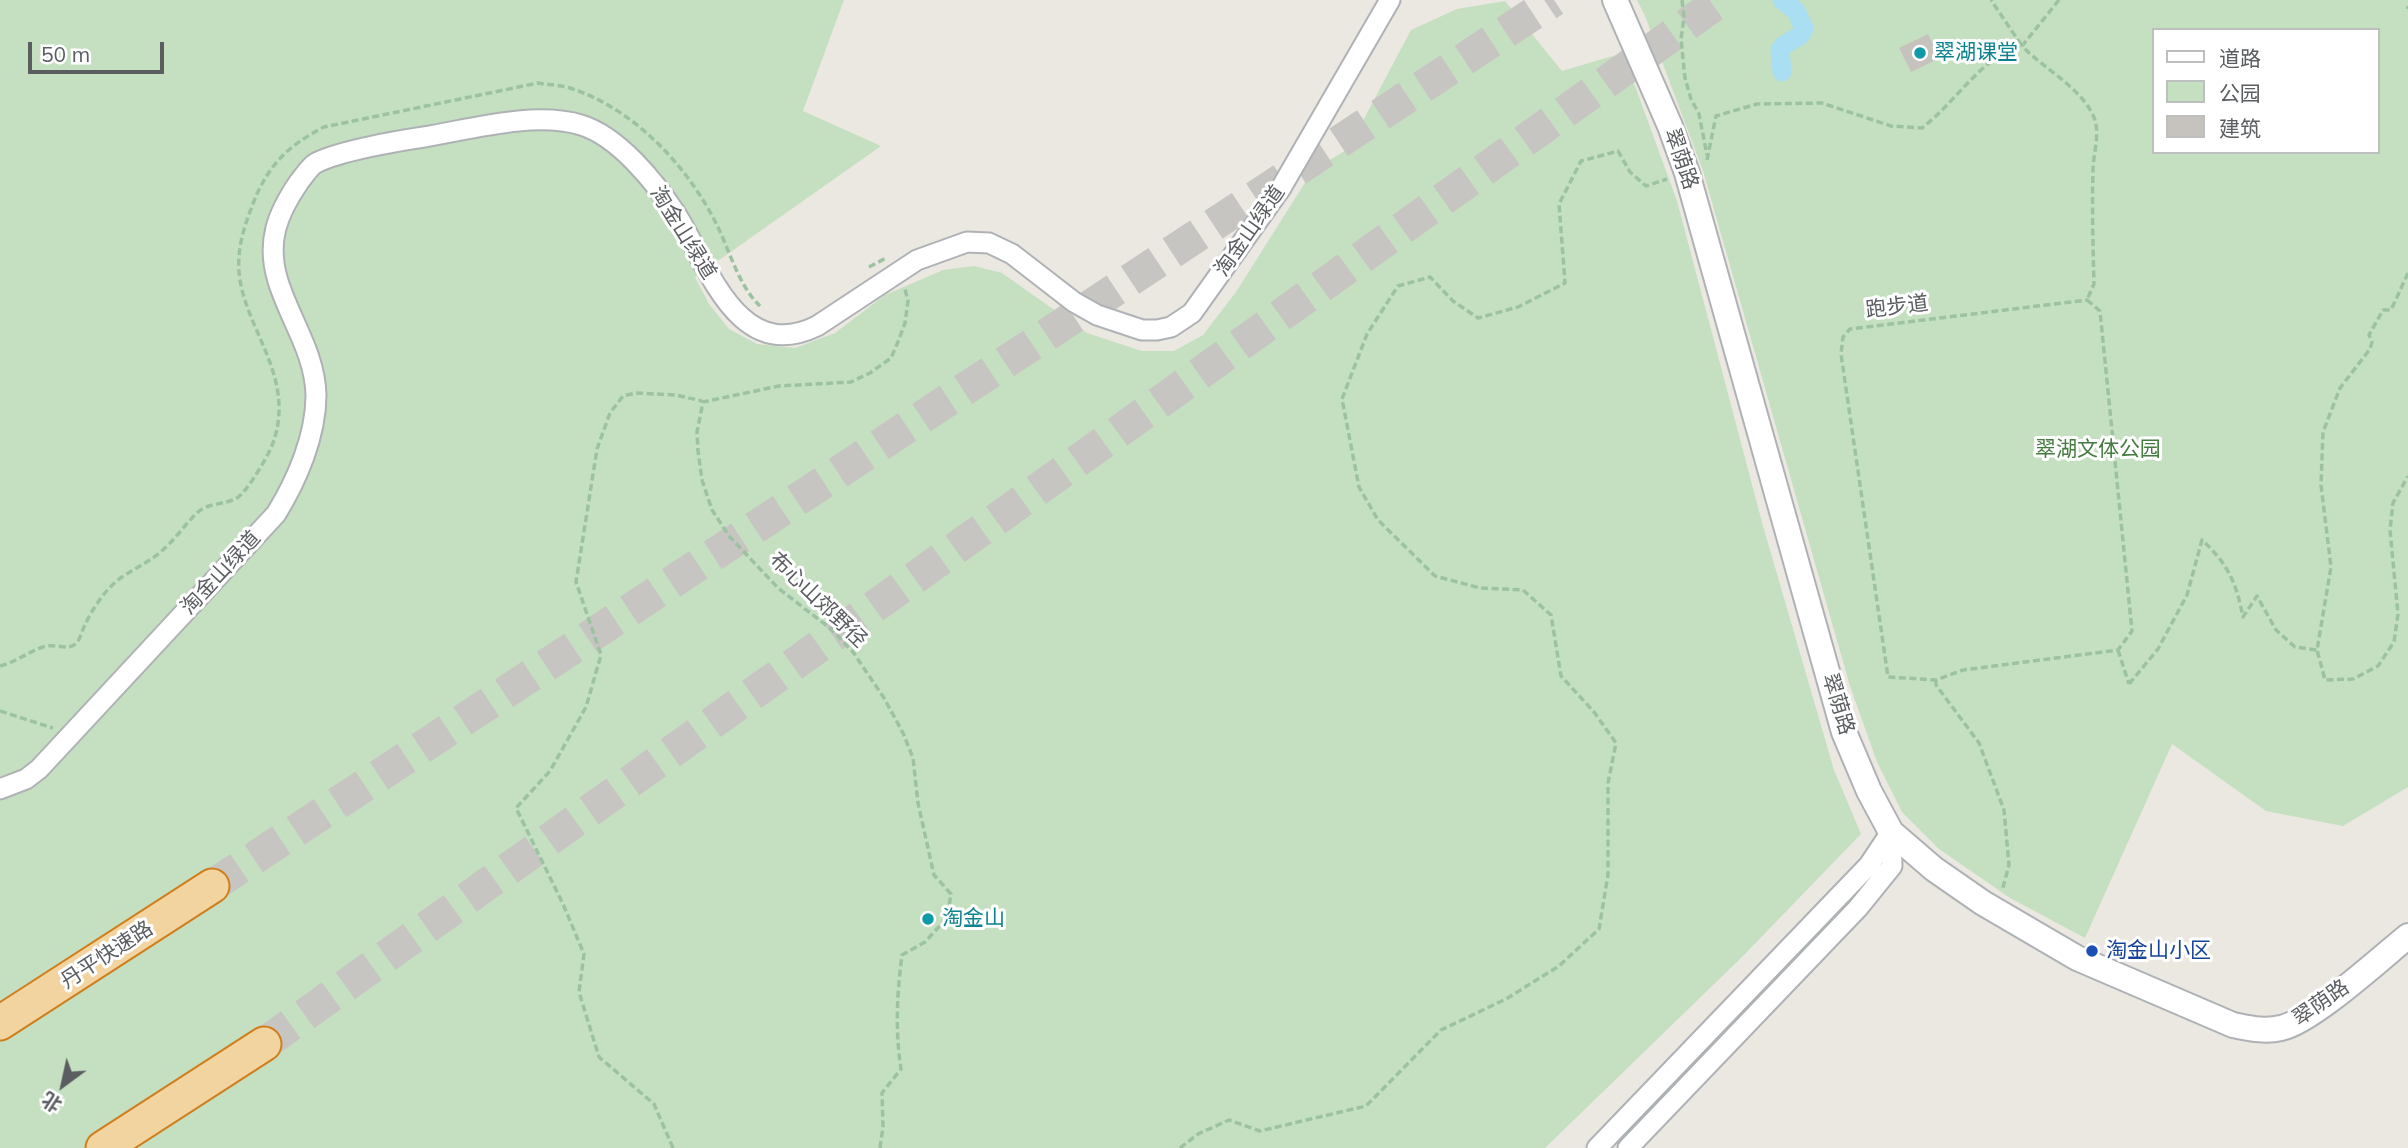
<!DOCTYPE html>
<meta charset="utf-8">
<style>
body{margin:0}
#map{position:relative;width:2408px;height:1148px;overflow:hidden;background:#ebe7e1;font-family:Mulish,"Noto Sans SC",sans-serif}
canvas{display:block}
.legend{position:absolute;left:2152px;top:28px;width:228px;height:126px;box-sizing:border-box;background:#fff;border:2px solid #bdbfbf;margin:0;padding:9px 12px;list-style:none;font-size:21px;color:#5a5e60}
.legend li{display:flex;align-items:center;gap:14px;height:35px}
.legend b{width:35px;border:2px solid #bdbfbf}
.north{position:absolute;left:28px;top:1050px;width:70px;height:70px;-webkit-text-stroke:5px #fff;paint-order:stroke;rotate:213deg;font-size:19px;font-weight:700;line-height:28px;text-align:center;color:#5a5e60}
.north::after{content:'';display:block;margin:auto;width:24px;height:32px;background:#5a5e60;clip-path:polygon(50% 0,100% 100%,50% 72%,0 100%)}
.scale{position:absolute;left:28px;top:42px;width:136px;height:32px;box-sizing:border-box;border:4px solid #5a5e60;border-top:0;padding-left:9px;font-size:21px;line-height:24px;white-space:nowrap;color:#5a5e60;-webkit-text-stroke:5px #fff;paint-order:stroke}
</style>
<div id="map">
<canvas width="2408" height="1148"></canvas>
<ul class="legend">
<li><b style="height:9px;background:#fff"></b>道路</li>
<li><b style="height:19px;background:#c5e0c1"></b>公园</li>
<li><b style="height:19px;background:#c6c2be"></b>建筑</li>
</ul>
<div class="north">北</div>
<div class="scale">50 m</div>
</div>
<script>
const ctx = document.querySelector('canvas').getContext('2d');
ctx.lineJoin = 'round';
function fill(path, color) { ctx.fillStyle = color; ctx.fill(path, 'evenodd'); }
function strokePath(path, color, width, dash) { ctx.strokeStyle = color; ctx.lineWidth = width; ctx.lineCap = dash ? 'butt' : 'round'; ctx.setLineDash(dash || []); ctx.stroke(path); }
function write(font, color, halo, rows, align = 'center') {
  ctx.font = font + ' Mulish,"Noto Sans SC",sans-serif'; ctx.lineWidth = 6; ctx.setLineDash([]); ctx.textBaseline = 'middle'; ctx.strokeStyle = halo; ctx.fillStyle = color; for (const [text, x, y, turn = 0] of rows) {
    ctx.save(); ctx.translate(x, y); ctx.rotate((+turn || 0) * Math.PI / 180); ctx.textAlign = isNaN(turn) ? turn : align; if (halo) ctx.strokeText(text, 0, 0); ctx.fillText(text, 0, 0); ctx.restore();
  }
}
fill(new Path2D(`
 M0,0H844L803,111L881,146L695,277L709,304L729,329L757,344L795,348L835,333L885,295L943,270L974,266L1002,273L1087,333L1142,351H1174L1203,335L1236,292L1313,170L1348,149L1411,30L1457,9L1505,1L1562,71L1623,53L1677,201L1763,526L1834,770L1861,834L1742,957L1545,1148H0Z
 M1637,0H2408V787L2343,826L2266,811L2172,744L2085,938L2010,898L1939,849L1902,812L1877,762L1850,686L1703,171L1645,16ZM2154,30H2378V152H2154Z`), '#c5e0c1');
strokePath(new Path2D(`
 M1782,0L1796,11L1804,28L1801,35L1784,45L1780,50L1782,72`), '#a9def3', 19);
fill(new Path2D(`
 M1928,34L1940,58L1911,72L1899,48Z`), '#c6c2be');
strokePath(new Path2D(`
 M212,886L1554,0
 M264,1044L1721,0`), '#c7c5c1', 33, [33, 17]);
const minor = new Path2D(`
 M0,789L26,779L39,769L276,514C297,480 316,436 316,395C315,353 290,320 278,281C266,242 277,214 299,182C304,176 310,166 316,163C339,151 397,141 424,137C471,129 535,111 581,125C618,136 655,182 676,214C708,264 737,365 817,326L917,260L967,242L989,243L1012,254L1074,302L1097,315L1142,330H1157L1171,327L1192,313L1281,188L1390,0
 M1597,1148L1869,865L1891,832
 M1628,1148L1858,908L1892,866L1891,832`);
const tertiary = new Path2D(`
 M1615,0L1670,126L1687,173L1844,732L1869,791L1891,832L1934,869L1983,903L2077,958L2233,1025C2249,1028 2264,1032 2281,1028C2311,1022 2381,958 2408,936`);
const trunk = new Path2D(`
 M0,1023L212,886
 M103,1148L264,1044`);
strokePath(minor, '#afb2b5', 23);
strokePath(tertiary, '#afb2b5', 28);
strokePath(trunk, '#d07d1c', 37);
strokePath(new Path2D(`
 M1682,0L1684,17L1681,39L1685,78L1691,99L1699,114L1707,155
 M2059,0L2022,46C2043,68 2077,85 2092,113C2102,132 2093,151 2093,171C2092,208 2093,246 2094,284L2087,300
 M2408,6V9
 M1707,160L1716,116L1757,104L1822,103L1891,126L1922,128C1949,107 1969,77 1997,57C2005,52 2014,49 2022,46L1991,0
 M869,267L886,258
 M2408,273L2391,310H2383L2369,335L2372,342L2370,349L2340,388L2323,432L2321,485L2331,567L2317,650L2325,680L2353,679L2378,666L2394,642L2398,614L2390,530L2393,503L2408,476
 M2087,300L2100,311L2132,631L2118,650L1963,670L1936,680L1888,677L1841,354L1843,337L1850,329Z
 M2118,650L2129,684
 M0,666C16,662 28,652 43,647C53,643 66,650 74,645C80,641 81,633 84,627C92,609 106,588 122,577C137,567 153,560 166,547C177,537 186,523 198,512C210,502 225,505 237,498C247,492 271,452 274,440C297,369 234,320 239,257C240,238 247,219 254,201C269,164 289,145 324,127L538,83C549,85 560,85 570,88C635,109 688,167 717,225C730,252 739,286 760,306
 M1936,680V685L1979,743L2004,810L2009,865L2002,891
 M2129,684L2158,649L2187,595L2202,540C2228,564 2236,582 2243,617L2257,596L2276,630L2295,647L2317,650
 M0,711L53,728
 M673,1148L654,1104L599,1057L579,992L584,954L563,904L516,808L550,771L586,707L601,655L576,582L597,449L610,413L623,396L636,393L676,395L702,401
 M880,1148L883,1127L882,1093L901,1069C895,1030 897,993 902,955L925,942L947,918L951,894L934,875L918,803L913,758L903,733L884,698L853,652L831,629L778,588L729,536L712,510L702,480L698,451L697,432L703,402L779,386L851,382L870,373L891,358L898,342L905,323L908,301L905,289
 M1180,1148L1198,1134L1229,1120L1260,1131L1366,1106L1441,1030L1506,999L1559,966L1599,929L1608,875V783L1616,743L1594,712L1561,676L1551,615L1523,590L1480,588L1435,576L1378,520L1359,487L1342,399L1367,334L1398,286L1430,277L1453,301L1478,318L1518,307L1565,283L1559,204L1581,161L1618,151L1630,172L1646,186L1667,179`), '#9dc2a1', 3.5, [7, 3.5]);
strokePath(minor, '#fff', 19);
strokePath(tertiary, '#fff', 24);
strokePath(trunk, '#f2d4a0', 33);
for (const [x, y, r, color] of [
 [1920,53,7,"#0f9aa8"],
 [928,919,7,"#0f9aa8"],
 [2092,951,7,"#1a4fb4"]
]) { const dot = new Path2D(); dot.arc(x, y, r, 0, 2 * Math.PI); ctx.fillStyle = color; ctx.fill(dot); strokePath(dot, '#fff', 2.5); }
write('21px', '#0d838f', '#fff', [
 ["翠湖课堂",1934,53],
 ["淘金山",942,919]
], 'left');
write('21px', '#5a5e60', '#fff', [
 ["翠荫路",1681,159,71],
 ["淘金山绿道",1250,231,-55],
 ["淘金山绿道",683,233,58],
 ["跑步道",1897,307,-7],
 ["淘金山绿道",221,573,-47],
 ["布心山郊野径",818,600,44],
 ["翠荫路",1838,704,73],
 ["丹平快速路",107,955,-33],
 ["翠荫路",2321,1003,-35]
]);
write('21px', '#447b3e', '#fff', [
 ["翠湖文体公园",2098,450]
]);
write('21px', '#164399', '#fff', [
 ["淘金山小区",2106,951]
], 'left');
</script>
